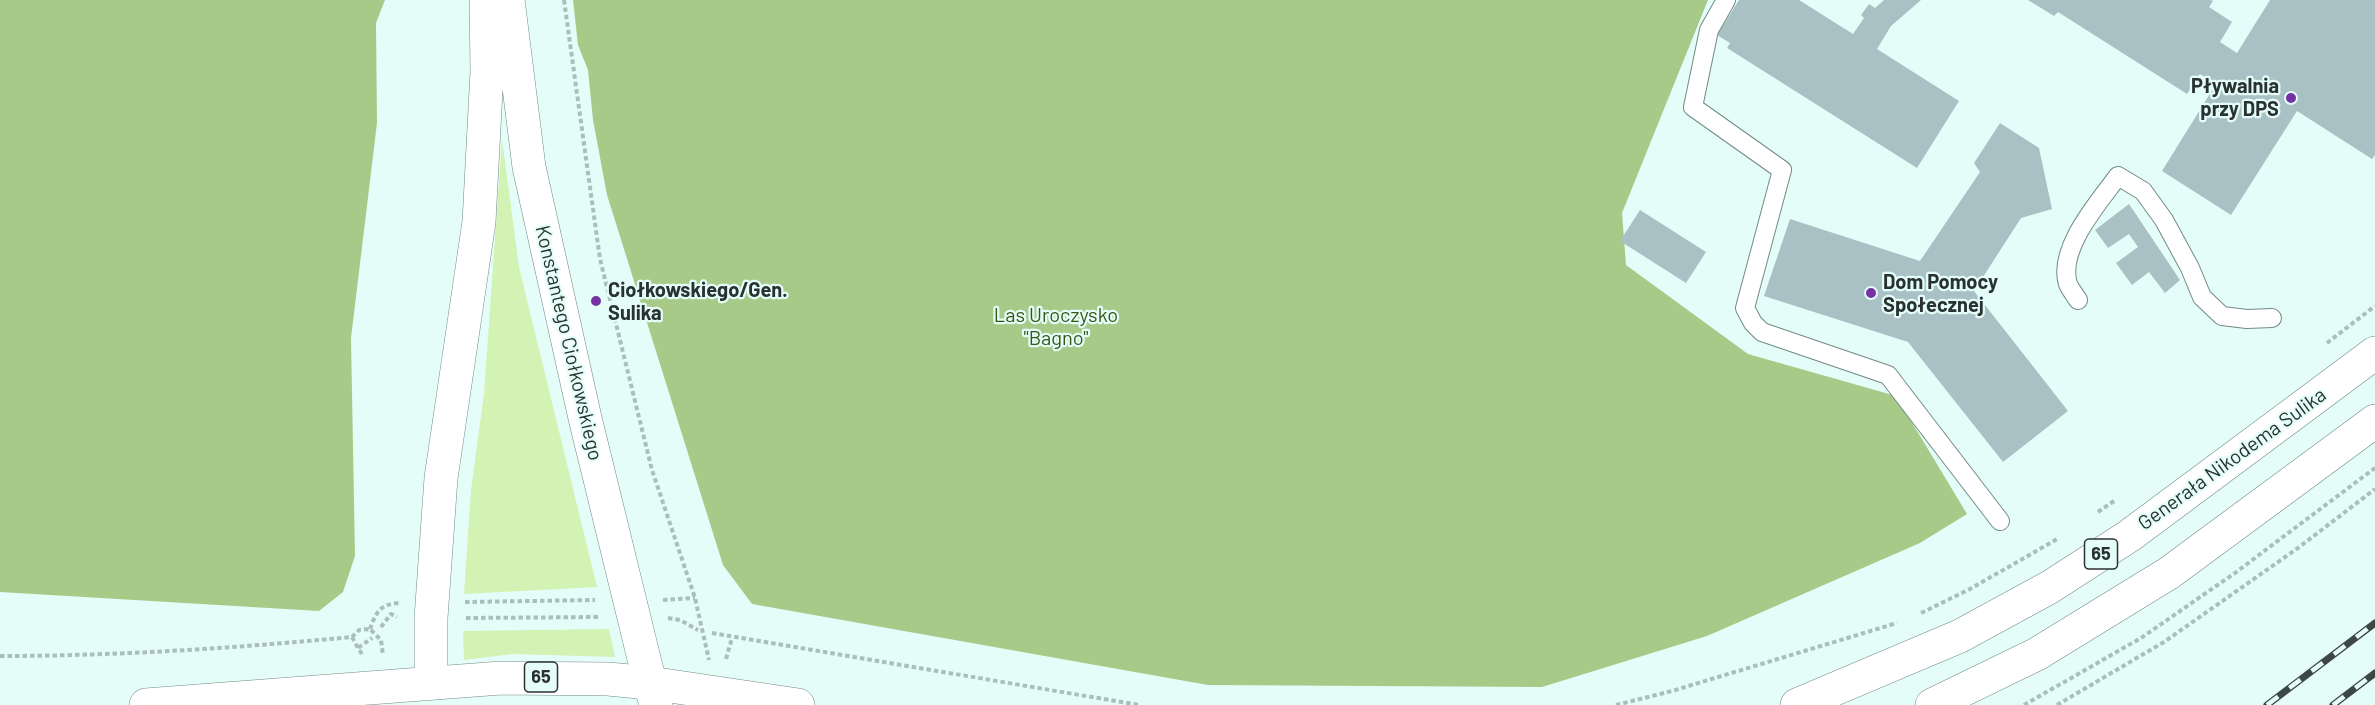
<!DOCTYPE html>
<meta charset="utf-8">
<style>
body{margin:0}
canvas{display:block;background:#e4fdf8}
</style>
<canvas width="2375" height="705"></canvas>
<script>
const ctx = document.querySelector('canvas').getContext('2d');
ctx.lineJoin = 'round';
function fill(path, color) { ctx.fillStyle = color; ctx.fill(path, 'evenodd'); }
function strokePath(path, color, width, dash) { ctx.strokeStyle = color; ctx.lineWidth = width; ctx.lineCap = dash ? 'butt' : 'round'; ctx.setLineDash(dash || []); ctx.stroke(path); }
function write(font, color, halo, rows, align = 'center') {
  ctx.font = font + ' Barlow,sans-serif'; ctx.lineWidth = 4.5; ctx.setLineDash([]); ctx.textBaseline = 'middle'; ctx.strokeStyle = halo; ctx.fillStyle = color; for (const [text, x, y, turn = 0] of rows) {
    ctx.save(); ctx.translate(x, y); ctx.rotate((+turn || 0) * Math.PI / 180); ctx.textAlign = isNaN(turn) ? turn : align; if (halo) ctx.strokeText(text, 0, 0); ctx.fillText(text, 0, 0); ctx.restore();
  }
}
fill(new Path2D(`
 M502,139L519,267L597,587L464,594L471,490L484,394Z
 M609,629L615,657L512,654L464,660L463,631Z`), '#d2f3b4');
fill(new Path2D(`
 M0,0H385L376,23L377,123L351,338L355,556L343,592L319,611L0,592Z
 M573,0H1708L1622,213L1626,265L1748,354L1896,396L1967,514L1920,543L1707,636L1542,687L1208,685L752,604L723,565L607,195L593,120L588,70L578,45Z`), '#a8ca89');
fill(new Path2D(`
 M1739,0H1799L1853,34L1864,18L1861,15L1869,4L1875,8L1884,0H1921L1891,26L1877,49L1959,101L1917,168L1727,48L1730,43L1717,35Z
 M2028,0H2211L2213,1L2209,7L2232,22L2220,42L2237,53L2270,0H2375V155L2372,159L2297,111L2231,215L2162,171L2216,84L2200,74L2187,94L2058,12L2054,16Z
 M2000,123L2039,148L2052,209L2021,218L1974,291L2068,411L2003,462L1908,342L1764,296L1790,219L1920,261L1980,172L1974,163Z
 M2129,204L2180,280L2165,293L2149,272L2132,285L2116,263L2138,247L2129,234L2108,248L2095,230Z
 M1640,210L1706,252L1686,283L1620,241Z`), '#a9c1c5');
const lane = new Path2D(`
 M1726,0L1709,30L1693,107L1782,170L1745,308L1753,323L1762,332L1888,375L2000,521
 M2078,300C2075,295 2070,289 2068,284C2057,249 2099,202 2118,176L2143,191L2164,220L2190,268L2202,297L2222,316L2247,319L2272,318`);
const secondary = new Path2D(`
 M508,0L529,167L585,418L650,683
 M431,683V618L441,478L479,222L487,71L486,0`);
const primary = new Path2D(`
 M650,683L798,705
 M1797,705L1960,636L2050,587L2129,536L2375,353
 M1932,705L2037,654L2169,573L2375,421`);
const highway = new Path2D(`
 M146,705L501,678L608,679L650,683L656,705`);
strokePath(lane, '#738a85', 20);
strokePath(secondary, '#738a85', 34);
strokePath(primary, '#738a85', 34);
strokePath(highway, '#738a85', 34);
strokePath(new Path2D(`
 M564,0L600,259L652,470L695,598L709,660
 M2327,343L2375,306
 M2098,512L2114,501
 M663,600L695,598
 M465,602L595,600
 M1921,613L1970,589L2059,538
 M466,618L599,617
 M668,618L680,620L698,630
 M381,627L391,614L397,617
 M370,629C376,612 380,604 400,603
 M712,633L1139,705
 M352,637L358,648
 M362,654L358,648L372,638
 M0,656C118,656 235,648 352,637L359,630L370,629L381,640L383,655
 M726,659L732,638
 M1616,705L1672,691L1897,623
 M2024,705L2141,638L2235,573L2375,468
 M2057,705L2164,642L2298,548L2375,489`), '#aabeba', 4, [4.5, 3]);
strokePath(lane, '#fff', 18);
strokePath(secondary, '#fff', 33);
strokePath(primary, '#fff', 33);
strokePath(highway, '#fff', 33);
const rail = new Path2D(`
 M2267,705L2375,623
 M2333,705L2375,673`);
strokePath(rail, '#3d4846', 7);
strokePath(rail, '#e4fdf8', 4.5, [14]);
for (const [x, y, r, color] of [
 [2291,98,6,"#7631a5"],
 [1871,293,6,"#7631a5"],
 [596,301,6,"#7631a5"]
]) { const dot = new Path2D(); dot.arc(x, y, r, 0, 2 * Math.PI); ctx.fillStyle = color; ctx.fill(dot); strokePath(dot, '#e4fdf8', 2); }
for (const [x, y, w] of [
 [2101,554,33],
 [541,677,33]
]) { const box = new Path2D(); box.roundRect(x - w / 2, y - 15, w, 30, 4.5); ctx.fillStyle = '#e4fdf8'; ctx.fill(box); strokePath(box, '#293230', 1.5); }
write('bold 18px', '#293230', null, [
 ["65",2101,554],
 ["65",541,677]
]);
write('bold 20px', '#293230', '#e4fdf8', [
 ["Pływalnia",2279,86,"right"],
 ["przy DPS",2279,109,"right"],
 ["Dom Pomocy",1883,282],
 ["Społecznej",1883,305],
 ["Ciołkowskiego/Gen.",608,290],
 ["Sulika",608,313]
], 'left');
write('20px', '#395714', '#e4fdf8', [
 ["Las Uroczysko",1056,315],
 ["\"Bagno\"",1056,338]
]);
write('20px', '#293230', '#e4fdf8', [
 ["Konstantego Ciołkowskiego",569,343,77],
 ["Generała Nikodema Sulika",2232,459,-36]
]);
</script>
